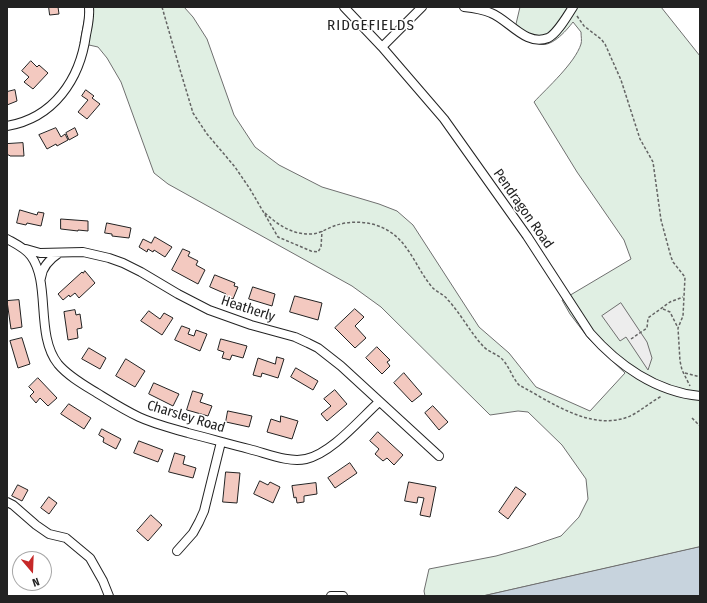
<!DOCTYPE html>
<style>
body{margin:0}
#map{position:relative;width:707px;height:603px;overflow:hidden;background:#fff;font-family:"Fira Sans Condensed",sans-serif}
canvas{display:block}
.frame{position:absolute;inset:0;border:8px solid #222;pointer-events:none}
.north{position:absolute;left:12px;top:551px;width:40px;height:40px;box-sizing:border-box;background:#fff;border:1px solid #a7a7a7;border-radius:50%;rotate:161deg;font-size:11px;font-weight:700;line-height:16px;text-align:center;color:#222}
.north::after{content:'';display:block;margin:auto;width:14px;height:18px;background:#c62828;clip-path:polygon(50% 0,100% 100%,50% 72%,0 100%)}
</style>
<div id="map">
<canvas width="707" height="603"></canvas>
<div class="frame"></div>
<div class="north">N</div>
</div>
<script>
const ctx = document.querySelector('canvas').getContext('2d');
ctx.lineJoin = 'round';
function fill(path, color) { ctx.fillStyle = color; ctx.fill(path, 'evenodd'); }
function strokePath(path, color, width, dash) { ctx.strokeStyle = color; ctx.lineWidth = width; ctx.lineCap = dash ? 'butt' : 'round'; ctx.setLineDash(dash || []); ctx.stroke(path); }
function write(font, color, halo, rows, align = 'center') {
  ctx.font = font + ' "Fira Sans Condensed",sans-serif'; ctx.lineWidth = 3; ctx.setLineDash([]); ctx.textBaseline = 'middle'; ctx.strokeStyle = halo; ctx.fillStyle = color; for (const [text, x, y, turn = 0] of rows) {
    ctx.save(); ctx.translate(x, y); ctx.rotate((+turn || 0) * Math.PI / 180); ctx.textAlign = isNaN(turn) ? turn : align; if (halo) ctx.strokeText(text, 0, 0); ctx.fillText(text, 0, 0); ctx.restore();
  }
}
const green = new Path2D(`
 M85,7H184L193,17L207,39L234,115L255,147L279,165L322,187L379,204L397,211L413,225L479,327L509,353L536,387L590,411L625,373L589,339L570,314L562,300L631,259L624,240L577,172L534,102C547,88 575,63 581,44C582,41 581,36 581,32L573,22C566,31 550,50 537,43C533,41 522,29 516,24L520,7H661L700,56V547L483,596H425L424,591L429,569L496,556L528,547L561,536L579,517L588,499L586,479L562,445L528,412L518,411L490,415L381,307L352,286L168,184L154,173L121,82L107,58L98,47L80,43L85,16Z`);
fill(green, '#e0efe3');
strokePath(green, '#6f6f6f', 1);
const parking = new Path2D(`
 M621,303L647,342L652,358L648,370L626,337L620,341L602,316Z`);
fill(parking, '#ededed');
strokePath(parking, '#6f6f6f', 1);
const water = new Path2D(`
 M700,547V596H483Z`);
fill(water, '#c7d3dd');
strokePath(water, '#6f6f6f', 1);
const building = new Path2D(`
 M49,7H59H58L59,14L50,15Z
 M31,61L37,67L39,65L48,73L33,89L24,82L29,77L22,71Z
 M15,90L17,101L7,105V92Z
 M86,90L94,96L92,98L100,104L87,119L78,112L88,100L82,96Z
 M56,128L61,137L65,134L68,140L57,146L56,144L47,149L39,135Z
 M75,128L78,135L69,140L66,133Z
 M23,143L24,156H10L9,155H7V144Z
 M20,210L37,215L38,212L44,213L41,226L27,223L26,225L17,223Z
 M61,219L88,221V231L78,230V231L61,229Z
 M107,223L131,228L129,238L112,236V234L105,233Z
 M155,237L172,247L165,257L154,250L153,252L148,249L147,252L139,247L143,239L151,243Z
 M183,249L190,252L188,256L198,261L196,265L205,270L198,284L172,270Z
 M85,271L95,283L79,298L75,293L70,297L69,295L63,300L58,294L82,272L83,273Z
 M215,275L235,283L234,286L238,287L233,299L225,296L226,294L210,287Z
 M253,287L275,294L272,306L249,299Z
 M295,296L322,303L318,320L290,312Z
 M19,300L22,327L11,329L7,301Z
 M355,309L364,317L355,326L366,338L355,348L335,328Z
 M75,310L76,315L80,314L82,328L77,329L78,338L68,340L64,312Z
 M149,311L160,319L164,313L173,318L162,335L141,321Z
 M182,326L190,329L188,334L194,336L196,330L207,334L200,351L175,340Z
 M22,338L30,364L18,368L10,341Z
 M221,339L247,346L243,358L232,355L230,360L222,358L224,352L218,350Z
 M377,347L390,360L387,362L390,366L382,374L366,358Z
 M89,348L106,358L100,369L82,359Z
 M277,357L284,359L278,378L262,373L261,377L253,375L258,358L275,364Z
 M126,359L145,371L135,387L116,376Z
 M296,368L318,381L313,390L291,377Z
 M404,373L422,394L412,402L394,383Z
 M38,378L57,398L48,406L40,398L36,403L30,396L34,392L29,387Z
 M154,383L179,394L173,406L149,394Z
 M335,390L347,404L327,421L321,414L331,406L324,399Z
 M193,391L203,394L200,402L212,406L208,416L187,410Z
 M69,404L91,418L84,429L61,414Z
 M433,406L448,422L439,430L425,413Z
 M228,411L252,416L249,427L226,422Z
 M281,416L298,421L292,439L267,432L271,419L280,422Z
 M102,429L121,439L116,449L103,442L104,438L99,435Z
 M378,432L403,455L394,465L387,458L383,461L375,454L379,449L370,441Z
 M139,441L163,450L158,462L134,453Z
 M175,453L185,456L183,464L196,468L193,478L169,472Z
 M350,463L357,473L335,488L328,478Z
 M226,472L240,473L237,503L223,502Z
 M260,481L268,485L270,482L280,487L273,503L254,494Z
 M409,482L436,487L430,517L420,515L424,498L418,497L417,503L405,501Z
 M316,483L317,494L304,496V502L297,503L296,497L294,498L292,486Z
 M18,485L28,490L22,501L12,496Z
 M516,487L526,494L508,519L499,512Z
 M49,497L57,503L49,514L41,508Z
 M151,515L162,525L148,541L137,531Z`);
fill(building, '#f3c9c0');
strokePath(building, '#222', 1);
const minor = new Path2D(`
 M344,7L382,47L444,119L527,236L590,333C618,365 656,392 700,396
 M464,7C473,8 482,9 491,13C509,20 526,47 548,38C557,34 567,16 573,7
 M382,47L422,7
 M7,126C54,118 80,79 86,35C88,25 90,17 89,7
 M7,239C16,244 25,248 31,256C51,283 35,335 58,364C68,376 84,385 97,393C110,401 124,410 139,417C154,424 171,428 188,433C208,438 229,444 249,449C266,453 288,463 306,459C332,453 359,420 379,402
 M26,249L40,253L83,252L109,258L123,263L141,272L178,294L209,310L251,325L295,337L308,343L318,348L341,366L439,456
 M41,278C42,267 50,259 59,253
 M7,502L13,505L36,525L49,534L66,538L90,558L103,581L109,596
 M177,551L193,533L199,522L204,511L221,442
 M331,596H343`);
strokePath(minor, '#222', 10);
strokePath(new Path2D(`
 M162,7L181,73L193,113L207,134L235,167L250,189L278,237L311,251L318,252L321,247L322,231
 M577,16L584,26L601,39L605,44L621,80L640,139L653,162L661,220L671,257L673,262L685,277L683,316L678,328L680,361L682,370L690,386
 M265,213C278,225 293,235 311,234C319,234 326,229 334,226C350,220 372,221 387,230C409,242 416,268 432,287C436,292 444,294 448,300C461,314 470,332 483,346C488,352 498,354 503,360C510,368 512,377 519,385C551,402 590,431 628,417C640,412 650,402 662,396
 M663,309L670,312L678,328
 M631,339L647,328L648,318L670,302L683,297
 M685,373L700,377
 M692,418L700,426`), '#646464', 1.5, [3, 2]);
strokePath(minor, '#fff', 8);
write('14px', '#222', '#fff', [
 ["Pendragon Road",523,209,55],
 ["Heatherly",248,309,18],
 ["Charsley Road",186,417,17]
]);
ctx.letterSpacing = '1px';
write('15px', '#222', '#fff', [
 ["RIDGEFIELDS",371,26]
]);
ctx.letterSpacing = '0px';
</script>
